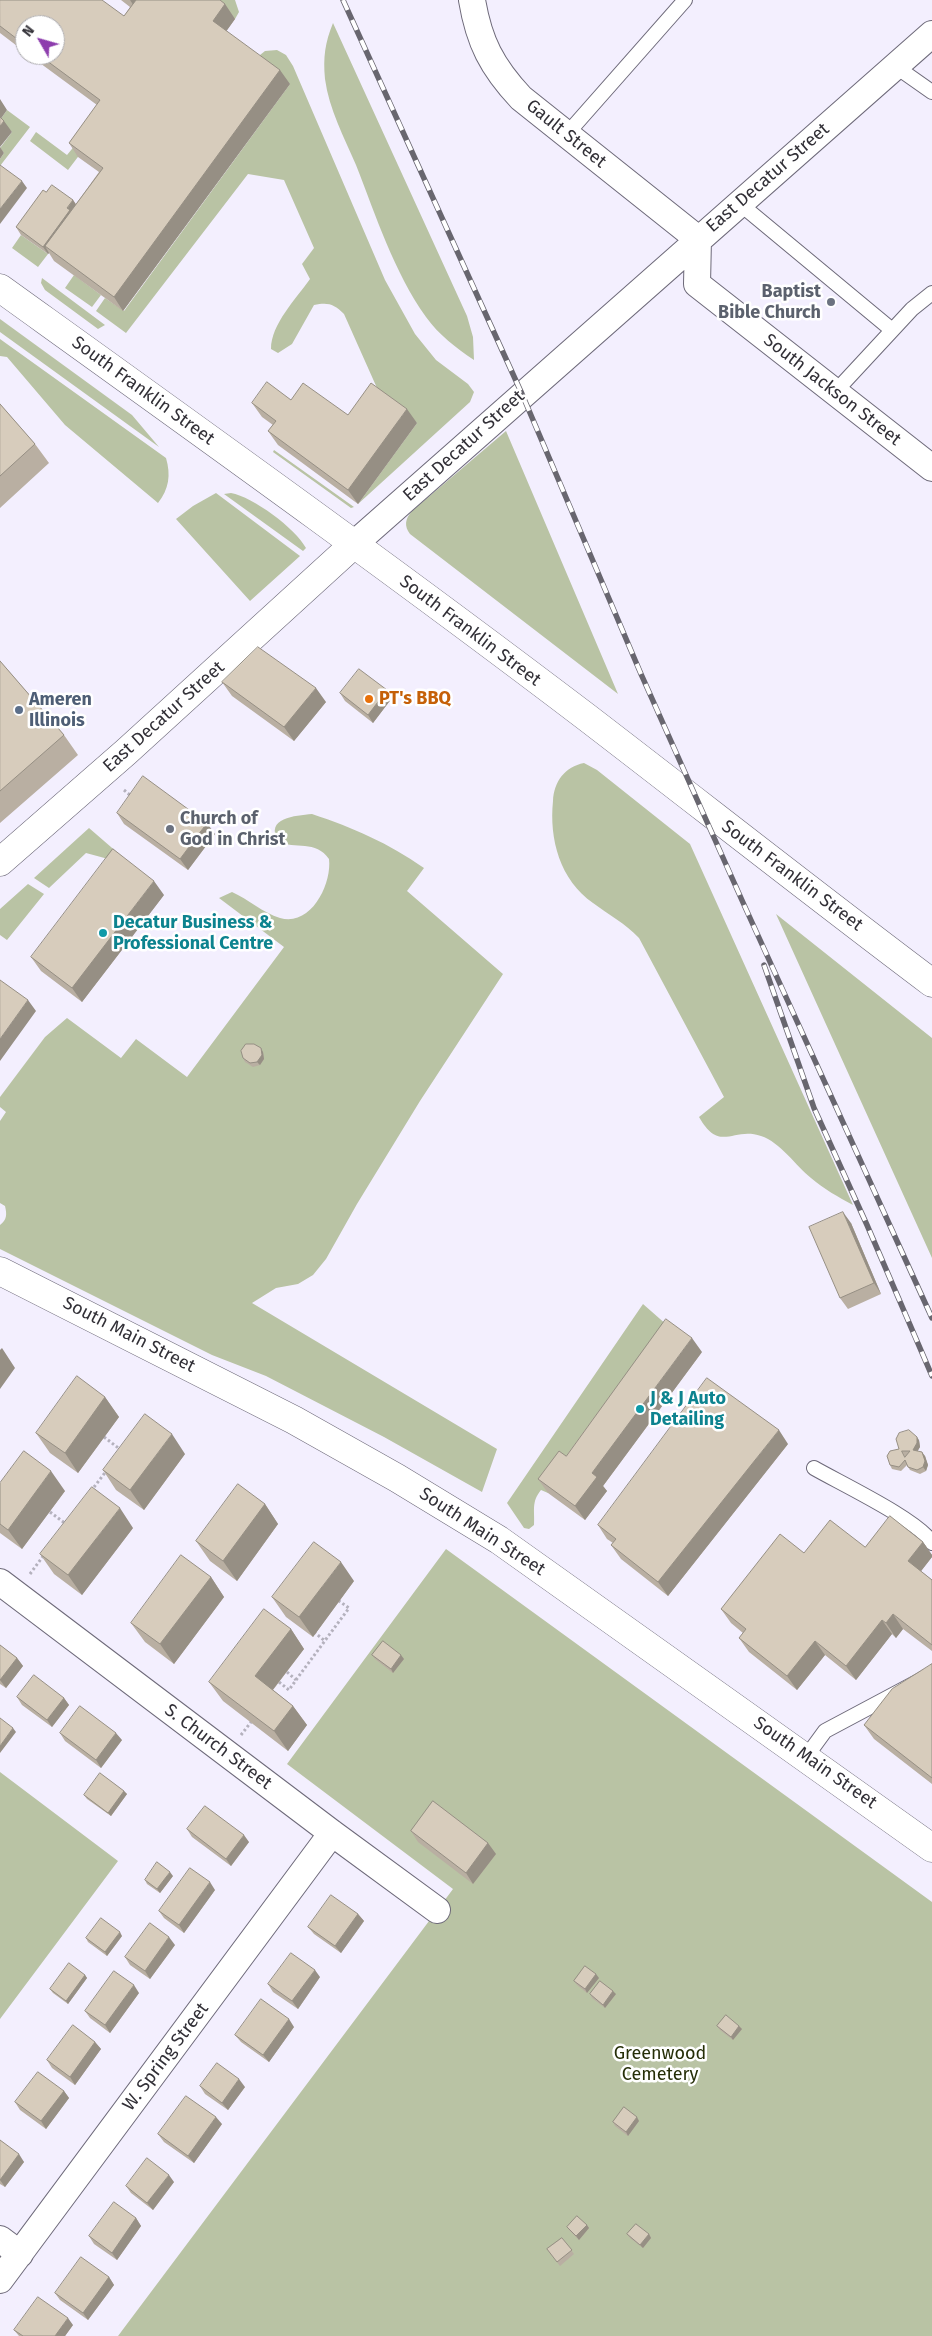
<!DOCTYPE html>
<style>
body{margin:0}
#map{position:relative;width:932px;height:2336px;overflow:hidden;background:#f3effe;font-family:"Fira Sans",sans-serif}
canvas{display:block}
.north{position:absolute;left:15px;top:15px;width:50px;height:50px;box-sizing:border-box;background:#fff;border:1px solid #adacaf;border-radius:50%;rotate:308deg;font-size:14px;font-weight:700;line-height:20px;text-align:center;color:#323037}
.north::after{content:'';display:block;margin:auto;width:18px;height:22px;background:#8d3dad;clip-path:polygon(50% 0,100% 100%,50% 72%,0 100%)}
</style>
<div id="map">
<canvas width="932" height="2336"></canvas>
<div class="north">N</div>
</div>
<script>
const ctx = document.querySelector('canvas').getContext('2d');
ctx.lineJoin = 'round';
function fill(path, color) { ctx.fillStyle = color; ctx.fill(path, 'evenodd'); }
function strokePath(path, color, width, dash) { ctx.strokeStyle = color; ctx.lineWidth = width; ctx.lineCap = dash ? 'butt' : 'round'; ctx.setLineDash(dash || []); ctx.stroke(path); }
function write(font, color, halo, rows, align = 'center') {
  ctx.font = font + ' "Fira Sans",sans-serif'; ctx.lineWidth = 5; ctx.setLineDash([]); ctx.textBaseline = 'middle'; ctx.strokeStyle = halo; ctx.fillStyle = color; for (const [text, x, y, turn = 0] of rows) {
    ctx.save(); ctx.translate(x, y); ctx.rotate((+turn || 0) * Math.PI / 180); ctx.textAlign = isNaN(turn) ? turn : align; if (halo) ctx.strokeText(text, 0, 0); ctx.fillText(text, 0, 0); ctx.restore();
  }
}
fill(new Path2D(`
 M212,0H235L239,12L235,19Z
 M333,23L467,316L473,337L474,360C456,348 439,335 426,317C394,272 376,216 356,165C344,137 329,109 325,79C323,57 325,43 333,23Z
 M277,50L286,55L293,66L385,280L415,334L436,360L468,384L474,392L470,402L358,504L417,423L381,397L344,314C334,304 328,302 314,305L292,344L278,353L271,349C271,324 296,299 310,279L302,264L314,248L284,180L248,174L126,333L96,311L105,298L124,311L290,84L255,59L265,51Z
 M7,110L30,127L0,166V159L4,153L0,148L12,132L0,120Z
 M36,132L67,155L76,144L87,145L68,170L30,141Z
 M21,235L48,254L38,267L12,248Z
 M74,275L101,295L92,307L65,288Z
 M42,278L105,325L98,329L45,290L41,283Z
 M0,319L132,415L159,447L0,332Z
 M0,339L166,458C171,475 169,489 158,503L65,425L7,357L0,356Z
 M506,431L618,694L410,534C404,526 405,519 412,511Z
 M274,450L354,507L351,508L273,452Z
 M216,493L300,556L250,601L176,519L193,506Z
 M231,493C253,497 295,528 306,548L303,551L224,494Z
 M584,763L597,770L690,844L853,1205C838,1197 824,1189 811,1178C796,1166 780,1142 761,1136C733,1126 720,1154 699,1117L724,1097L639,938C625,923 609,915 593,903C560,880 549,839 553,801C554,781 565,767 584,763Z
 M312,814C354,828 388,843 424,868L407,891L503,974L420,1101L357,1204L326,1259L313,1275L298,1284L276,1288L252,1303L497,1449L482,1492L384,1437L266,1376L212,1355L0,1249V1225C7,1220 7,1214 5,1206L0,1203V1121L6,1112L0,1107V1097L45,1037L67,1018L121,1058L136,1039L187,1077L284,947L219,898L232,892C248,899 263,913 280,918C311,927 332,884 329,859C316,840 295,849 278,842C265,817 295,816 312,814Z
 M89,828L126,860L123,863L86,853L49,888L34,878Z
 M28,884L44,894L7,940L0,935V909Z
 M776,914L932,1038V1258Z
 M643,1304L676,1333L548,1493L541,1490C531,1502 535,1511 534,1525L529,1529L524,1528L507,1503Z
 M446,1549L932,1902V2336H118L453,1889L287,1764Z
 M0,1772L118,1861L0,2019Z`), '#b9c3a4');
const service = new Path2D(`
 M895,66L932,92
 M566,135L685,0
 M739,203L892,330
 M835,392L912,309L932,293
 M814,1468C840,1483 920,1521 932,1543
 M806,1757L825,1731L932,1674`);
const minor = new Path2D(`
 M472,0C479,42 492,67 521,98L698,239L697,284L932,468
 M353,545L932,34
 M0,1582L332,1833L437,1910
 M0,2239L20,2254
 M0,2280L332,1833`);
const tertiary = new Path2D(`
 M0,862L126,752L353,545`);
const primary = new Path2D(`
 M0,288C196,429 393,570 585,716C701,805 815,895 932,983
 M0,1271L294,1420L397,1478L499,1540L932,1848`);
strokePath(service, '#6d6979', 16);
strokePath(minor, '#6d6979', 28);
strokePath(tertiary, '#6d6979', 29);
strokePath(primary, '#6d6979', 29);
strokePath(new Path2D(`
 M124,790L131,796
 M104,1437L121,1450
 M91,1491L107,1470
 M50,1512L66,1524
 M30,1574L44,1555
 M314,1632L325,1641
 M287,1672L296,1680
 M279,1682L289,1690L296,1680L349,1608L339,1601
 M241,1735L251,1722`), '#b4b1bd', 3, [2.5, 2.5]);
strokePath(service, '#fff', 14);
strokePath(minor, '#fff', 26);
strokePath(tertiary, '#fff', 28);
strokePath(primary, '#fff', 28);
const rail = new Path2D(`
 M343,0L522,394L641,674L745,907L932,1318
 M764,965L814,1108L867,1225L932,1376`);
strokePath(rail, '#68666f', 5.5);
strokePath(rail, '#fff', 4, [11]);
fill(new Path2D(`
 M0,0L124,16L130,7L121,0H220L225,4L235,19L226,31L290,84L123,311L54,261L49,253L48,254L21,235L16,227L46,192L73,200L76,204L99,172L78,157L69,143L97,105L29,55H55L25,25V52L0,33Z
 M291,400L348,415L417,423L358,504L278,445L268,431L273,425L262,417L252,403Z
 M0,404L35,444L49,463L0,508Z
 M0,661L64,735L78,755L0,823Z
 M222,682L326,702L294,741L232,696Z
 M340,693L392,698L373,723L345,701Z
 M117,813L215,834L188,870L124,824Z
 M164,895L82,1002L41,971L31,957Z
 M263,1052L264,1059L260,1065L253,1067L245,1062L243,1058Z
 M851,1223L881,1294L848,1309L840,1298Z
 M702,1352L603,1486L607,1491L585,1520L548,1493L538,1479L566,1456Z
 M105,1397L119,1417L78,1473L50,1453L36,1433Z
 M919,1440L920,1447L917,1451L925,1456L928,1465L926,1471L920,1474L910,1470L907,1465L901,1471L892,1469L890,1465L899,1449Z
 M788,1444L668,1596L621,1559L611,1545L613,1543L607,1539L598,1525Z
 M185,1454L144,1510L116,1490L103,1470Z
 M0,1483L65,1491L22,1549L0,1533Z
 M265,1504L278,1524L237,1581L210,1561L196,1541Z
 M133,1528L82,1595L54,1574L40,1554Z
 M923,1542L932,1555V1557L921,1571L932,1580V1651L903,1629L896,1638L892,1634L856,1680L825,1655L797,1690L749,1652L739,1638L743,1633L731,1623L721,1609L804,1553Z
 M211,1577L224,1597L174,1664L145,1642L131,1623Z
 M354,1581L313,1637L286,1617L272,1597Z
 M291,1629L304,1649L273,1690L293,1706L307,1725L288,1751L223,1701L209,1682Z
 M0,1645L17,1658L23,1666L6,1688L0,1684Z
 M372,1655L404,1659L393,1673L375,1659Z
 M932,1664V1784L874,1739L864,1725Z
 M17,1697L64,1698L69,1705L52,1727L22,1705Z
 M60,1733L122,1740L101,1768L65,1741Z
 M124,1791L127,1794L111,1816L87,1799L84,1795Z
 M187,1829L249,1842L231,1866L192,1837Z
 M411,1831L488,1843L496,1854L473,1884L418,1842Z
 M173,1876L160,1893L147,1884L145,1880Z
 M215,1890L184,1933L164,1918L159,1911Z
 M358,1914L364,1921L341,1953L314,1934L308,1927Z
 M122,1936L107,1956L88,1942L86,1938Z
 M175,1945L150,1979L130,1965L125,1957Z
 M85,1975L87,1978L68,2004L53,1993L50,1989Z
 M320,1977L298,2009L273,1992L268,1984Z
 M599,1978L587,1993L577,1985L574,1981Z
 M139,1993L110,2033L90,2018L85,2011Z
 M590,1994H616L605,2008L592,1998Z
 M717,2026H739L742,2029L733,2040L720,2030Z
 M294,2027L269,2062L241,2042L235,2035Z
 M95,2042L101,2049L75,2085L52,2068L47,2060Z
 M200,2086L245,2087L228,2110L205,2094Z
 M64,2091L69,2098L46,2129L20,2110L15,2102Z
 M639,2121L628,2136L615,2126L613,2122Z
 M222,2124L194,2163L164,2142L158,2134Z
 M0,2140L24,2162L5,2187L0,2184Z
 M174,2182L153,2210L131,2193L126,2186Z
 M136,2218L141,2226L117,2260L94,2244L89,2236Z
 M587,2225L589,2228L579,2240L570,2231L567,2227Z
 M627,2234H649L651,2238L643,2248L630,2238Z
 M562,2238L574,2254L560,2266L547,2249Z
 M109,2277L114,2285L88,2320L60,2300L55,2293Z
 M73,2325L65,2336H19L14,2330Z`), '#b9afa2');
fill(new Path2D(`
 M130,0H151L140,15Z
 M225,4L235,19L223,36L213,21Z
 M280,70L290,84L123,311L114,297Z
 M0,99L7,110L0,120Z
 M4,121L12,132L0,147L4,153L0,159V126Z
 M22,181L27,188L0,224V209Z
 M73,200L78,208L45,246L49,253L48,254L43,247Z
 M407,409L417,423L358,504L348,490Z
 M316,688L326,702L294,741L284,727Z
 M387,690L392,698L373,723L368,715Z
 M207,823L215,834L188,870L180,859Z
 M154,881L164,895L82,1002L72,988Z
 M28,1000L36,1011L0,1061V1039Z
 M261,1048L263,1052L264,1059L260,1065L257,1062Z
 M843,1212L851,1223L881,1294L874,1283Z
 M692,1338L702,1352L603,1486L607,1491L585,1520L575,1506L592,1473Z
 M2,1348L15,1368L0,1389V1350Z
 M105,1397L119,1417L78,1473L65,1453Z
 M779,1430L788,1444L668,1596L658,1582Z
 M172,1434L185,1454L144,1510L130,1490Z
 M917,1437L919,1440L920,1447L916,1454L913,1450Z
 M922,1452L925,1456L928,1465L926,1471L923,1467Z
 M51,1471L65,1491L22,1549L8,1530Z
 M265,1504L278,1524L237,1581L223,1561Z
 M120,1508L133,1528L82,1595L68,1575Z
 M923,1542L932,1555V1557L918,1575L908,1561Z
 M341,1562L354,1581L313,1637L299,1617Z
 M211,1577L224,1597L174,1664L160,1644Z
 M893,1614L903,1629L896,1638L886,1623Z
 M882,1620L892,1634L856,1680L846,1666Z
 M291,1629L304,1649L268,1696L255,1676Z
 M815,1641L825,1655L797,1690L787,1676Z
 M401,1655L404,1659L393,1673L391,1669Z
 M17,1658L23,1666L6,1688L0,1680Z
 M64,1698L69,1705L52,1727L47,1720Z
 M293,1706L307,1725L288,1751L274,1731Z
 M13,1728L16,1732L0,1753V1746Z
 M116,1733L122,1740L101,1768L96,1760Z
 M124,1791L127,1794L111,1816L108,1813Z
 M244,1835L249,1842L231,1866L226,1859Z
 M488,1843L496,1854L473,1884L466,1873Z
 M170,1872L173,1876L160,1893L157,1889Z
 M210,1882L215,1890L184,1933L179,1925Z
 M358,1914L364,1921L341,1953L335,1946Z
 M120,1932L122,1936L107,1956L105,1952Z
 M169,1937L175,1945L150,1979L145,1971Z
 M315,1970L320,1977L298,2009L292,2001Z
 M596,1974L599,1978L587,1993L585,1989Z
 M85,1975L87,1978L68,2004L66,2001Z
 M134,1985L139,1993L110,2033L105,2025Z
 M613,1991L616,1994L605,2008L603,2005Z
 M289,2019L294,2027L269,2062L263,2055Z
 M739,2026L742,2029L733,2040L731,2037Z
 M95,2042L101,2049L75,2085L70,2077Z
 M239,2079L245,2087L228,2110L222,2103Z
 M64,2091L69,2098L46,2129L41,2121Z
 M216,2117L222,2124L194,2163L188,2156Z
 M637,2117L639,2121L628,2136L626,2132Z
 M19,2154L24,2162L5,2187L0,2180Z
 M169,2175L174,2182L153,2210L147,2203Z
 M136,2218L141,2226L117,2260L112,2253Z
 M587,2225L589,2228L579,2240L576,2236Z
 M649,2234L651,2238L643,2248L640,2245Z
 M109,2277L114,2285L88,2320L83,2313Z
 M68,2318L73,2325L65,2336H55Z`), '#968f84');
const building = new Path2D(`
 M0,0H102L124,16L136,0H220L225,4L213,21L280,70L114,297L45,246L103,168L69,143L100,100L39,55H55V25H25V45L0,26Z
 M0,117L4,121L0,126Z
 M0,165L22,181L0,209Z
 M52,185L73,200L67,208L70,210L43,247L16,227L43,190L46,192Z
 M267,382L291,400L303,383L348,415L371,383L407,409L348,490L268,431L276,421L252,403Z
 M0,404L35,444L0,476Z
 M258,647L316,688L284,727L222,682Z
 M0,661L64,735L0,791Z
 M359,669L387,690L368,715L340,693Z
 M143,776L207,823L180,859L117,813Z
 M113,849L154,881L72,988L31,957Z
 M0,980L28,1000L0,1039Z
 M246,1044H254L261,1048L262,1055L257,1062L250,1063L243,1058L241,1051Z
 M843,1212L874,1283L840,1298L809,1227Z
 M666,1319L692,1338L592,1473L597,1477L575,1506L538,1479L559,1451L566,1456Z
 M77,1376L105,1397L65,1453L36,1433Z
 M707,1378L779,1430L658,1582L611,1545L616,1539L598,1525Z
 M145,1414L172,1434L130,1490L103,1470Z
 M909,1430L917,1437V1443L913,1450L922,1452L925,1461L923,1467L917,1470L908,1467L905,1460L899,1467L890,1465L887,1456L890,1451L899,1449L896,1439L899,1433ZM902,1451H910L905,1457Z
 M24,1451L51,1471L8,1530L0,1524V1483Z
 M238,1484L265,1504L223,1561L196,1541Z
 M92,1487L120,1508L68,1575L40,1554Z
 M890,1516L923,1542L908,1561L932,1580V1645L893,1614L886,1623L882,1620L846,1666L815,1641L787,1676L739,1638L746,1629L721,1609L780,1534L804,1553L830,1520L865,1547Z
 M314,1542L341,1562L299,1617L272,1597Z
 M181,1555L211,1577L160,1644L131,1623Z
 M264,1609L291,1629L255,1676L293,1706L274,1731L209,1682Z
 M383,1641L401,1655L391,1669L372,1655Z
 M0,1645L17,1658L0,1680Z
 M932,1664V1778L864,1725L892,1689Z
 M34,1675L64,1698L47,1720L17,1697Z
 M80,1706L116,1733L96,1760L60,1733Z
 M0,1718L13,1728L0,1746Z
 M100,1773L124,1791L108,1813L84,1795Z
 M433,1801L488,1843L466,1873L411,1831Z
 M205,1806L244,1835L226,1859L187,1829Z
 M157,1862L170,1872L157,1889L145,1880Z
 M190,1868L210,1882L179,1925L159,1911Z
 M331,1895L358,1914L335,1946L308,1927Z
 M101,1918L120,1932L105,1952L86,1938Z
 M150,1923L169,1937L145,1971L125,1957Z
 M291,1953L315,1970L292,2001L268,1984Z
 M69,1963L85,1975L66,2001L50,1989Z
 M585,1966L596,1974L585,1989L574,1981Z
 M114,1971L134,1985L105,2025L85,2011Z
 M600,1981L613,1991L603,2005L590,1994Z
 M261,1999L289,2019L263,2055L235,2035Z
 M726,2015L739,2026L731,2037L717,2026Z
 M73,2025L95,2042L70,2077L47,2060Z
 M217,2063L239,2079L222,2103L200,2086Z
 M38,2072L64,2091L41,2121L15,2102Z
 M186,2096L216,2117L188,2156L158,2134Z
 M624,2107L637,2117L626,2132L613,2122Z
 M0,2140L19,2154L0,2180Z
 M147,2158L169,2175L147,2203L126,2186Z
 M114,2202L136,2218L112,2253L89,2236Z
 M577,2216L587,2225L576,2236L567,2227Z
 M636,2224L649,2234L640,2245L627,2234Z
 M562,2238L572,2250L557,2262L547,2249Z
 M81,2257L109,2277L83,2313L55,2293Z
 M38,2297L68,2318L55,2336H23L14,2330Z`);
fill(building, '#d7ccbc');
strokePath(building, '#968f84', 1);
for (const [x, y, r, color] of [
 [831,302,5,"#6b7280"],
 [369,699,5,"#e8710a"],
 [19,710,5,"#5c6f8a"],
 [170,829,5,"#6b7280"],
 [103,933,5,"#0f9aa8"],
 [640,1409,5,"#0f9aa8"]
]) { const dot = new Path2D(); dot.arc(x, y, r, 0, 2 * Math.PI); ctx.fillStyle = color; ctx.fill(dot); strokePath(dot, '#fff', 2); }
write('18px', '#323037', '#fff', [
 ["Gault Street",566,134,39],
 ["East Decatur Street",768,178,-41],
 ["South Jackson Street",832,390,38],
 ["South Franklin Street",143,391,36],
 ["East Decatur Street",464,446,-42],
 ["South Franklin Street",470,631,37],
 ["East Decatur Street",164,717,-42],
 ["South Franklin Street",792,876,37],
 ["South Main Street",129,1335,27],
 ["South Main Street",482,1532,33],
 ["S. Church Street",218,1747,37],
 ["South Main Street",815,1763,35],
 ["W. Spring Street",166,2057,-53]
]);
write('bold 18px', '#5b616d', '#fff', [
 ["Baptist",821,292],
 ["Bible Church",821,313],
 ["Church of",180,819,"left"],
 ["God in Christ",180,840,"left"]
], 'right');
write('bold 18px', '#c56008', '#fff', [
 ["PT's BBQ",379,699]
], 'left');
write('bold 18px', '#4e5e75', '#fff', [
 ["Ameren",29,700],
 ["Illinois",29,721]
], 'left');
write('bold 18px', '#0d838f', '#fff', [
 ["Decatur Business &",113,923],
 ["Professional Centre",113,944],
 ["J & J Auto",650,1399],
 ["Detailing",650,1420]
], 'left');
write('18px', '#252e07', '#fff', [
 ["Greenwood",660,2054],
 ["Cemetery",660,2075]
]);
</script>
